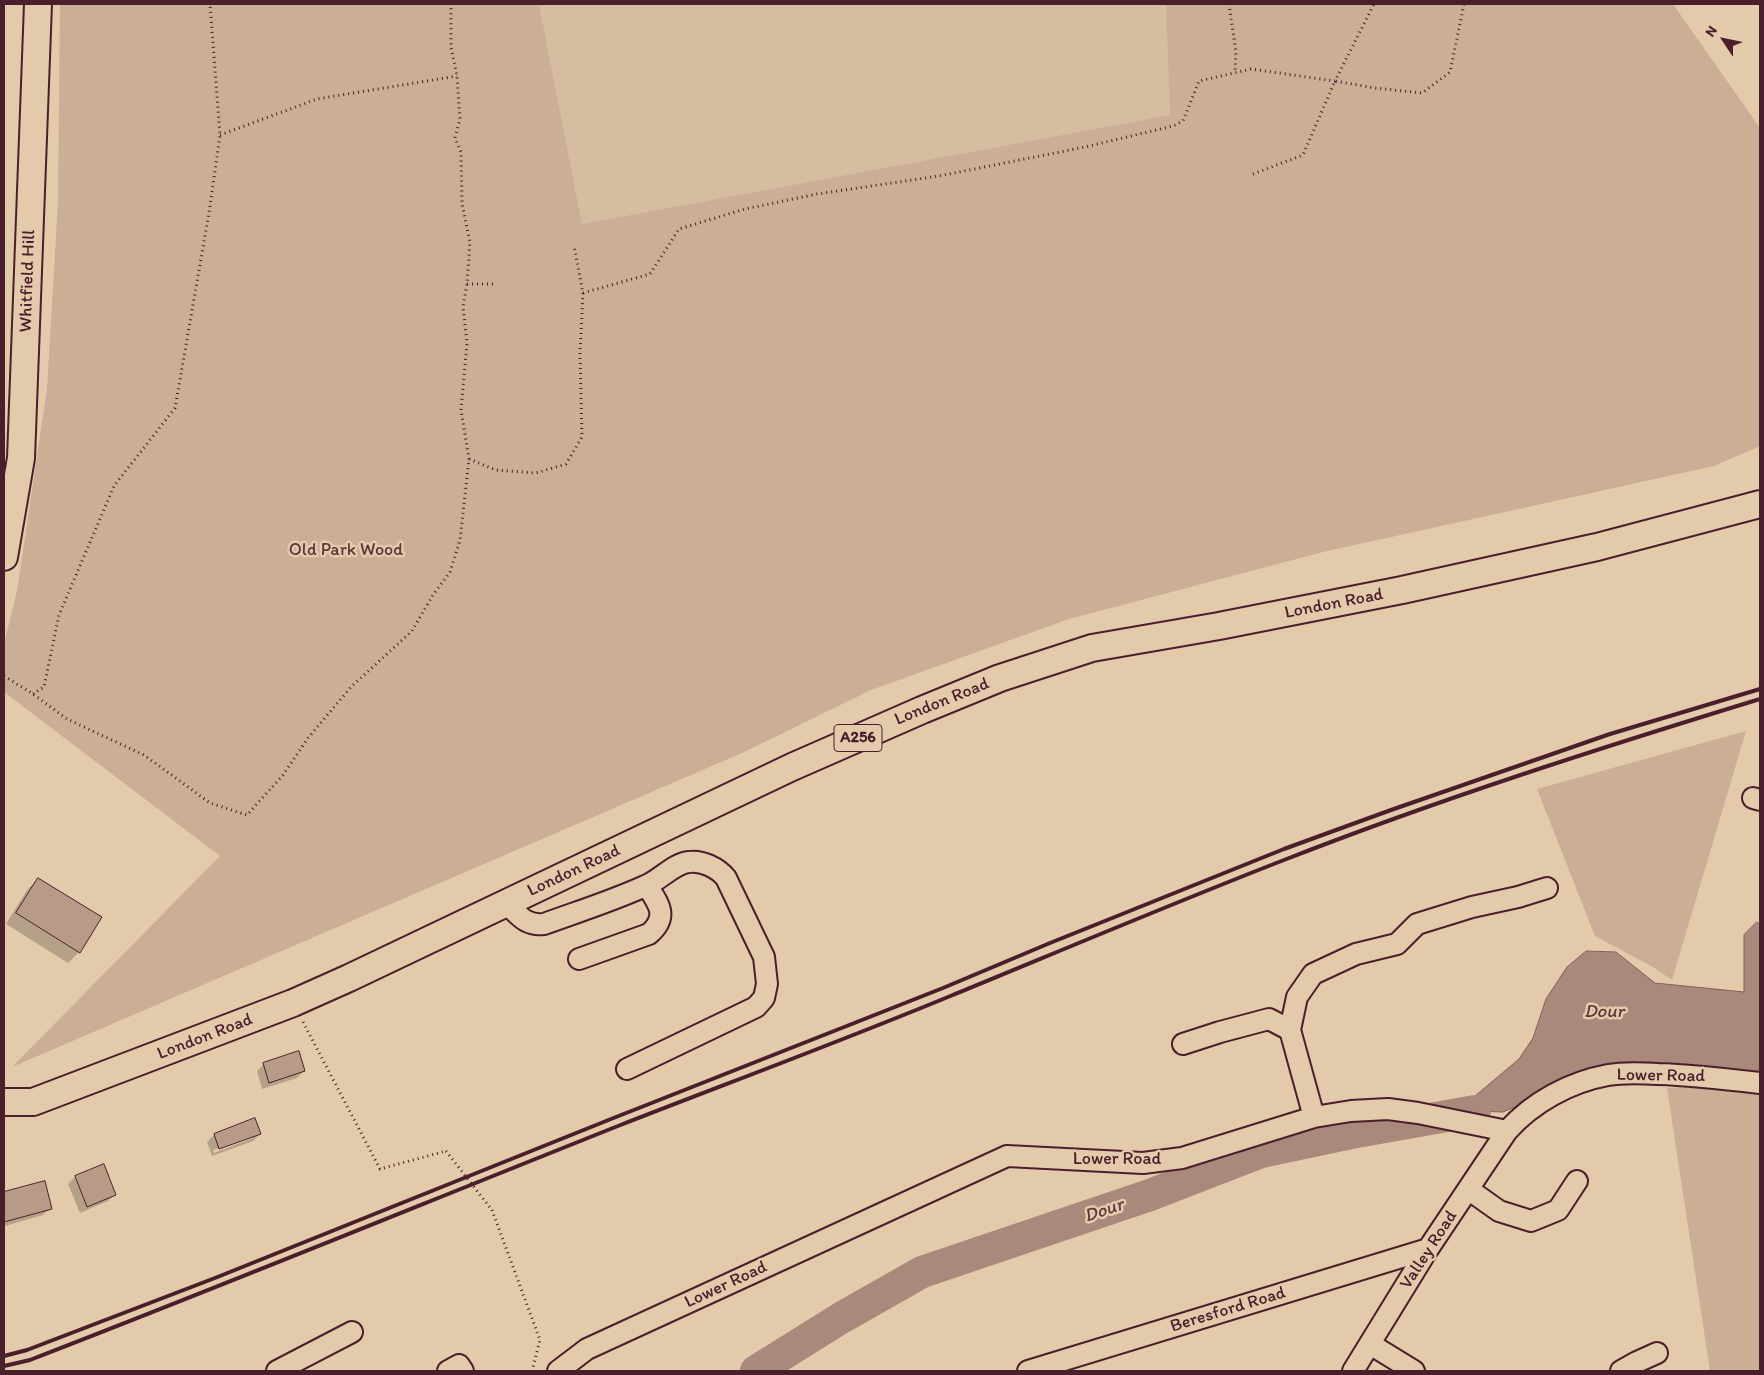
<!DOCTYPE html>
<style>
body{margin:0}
#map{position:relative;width:1764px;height:1375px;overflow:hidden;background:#e3caab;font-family:Itim,sans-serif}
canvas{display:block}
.frame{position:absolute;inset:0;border:5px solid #4a1f2b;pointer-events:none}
.north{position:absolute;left:1699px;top:15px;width:50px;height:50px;-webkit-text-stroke:4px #e3caab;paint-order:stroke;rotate:304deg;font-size:14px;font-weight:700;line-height:20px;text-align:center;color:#4a1f2b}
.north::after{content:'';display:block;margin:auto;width:18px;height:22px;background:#4a1f2b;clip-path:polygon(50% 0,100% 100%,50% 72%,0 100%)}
</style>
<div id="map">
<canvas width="1764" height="1375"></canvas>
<div class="frame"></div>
<div class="north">N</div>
</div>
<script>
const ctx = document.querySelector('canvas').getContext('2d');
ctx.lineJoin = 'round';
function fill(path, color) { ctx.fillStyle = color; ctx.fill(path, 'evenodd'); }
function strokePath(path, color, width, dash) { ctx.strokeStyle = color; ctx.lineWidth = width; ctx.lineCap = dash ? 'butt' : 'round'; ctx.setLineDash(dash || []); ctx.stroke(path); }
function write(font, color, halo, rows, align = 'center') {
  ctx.font = font + ' Itim,sans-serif'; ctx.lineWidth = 5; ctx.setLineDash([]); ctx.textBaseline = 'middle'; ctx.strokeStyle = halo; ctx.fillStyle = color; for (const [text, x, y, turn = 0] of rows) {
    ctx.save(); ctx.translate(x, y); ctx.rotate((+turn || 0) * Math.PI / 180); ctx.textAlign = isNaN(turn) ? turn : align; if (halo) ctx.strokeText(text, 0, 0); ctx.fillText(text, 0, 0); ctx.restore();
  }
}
fill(new Path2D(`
 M539,4H1166L1170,115L582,224Z`), '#d6bca0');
fill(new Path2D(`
 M60,4H539L582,224L1170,115L1166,4H1673L1760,128V446L1714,466L1323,552L1069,619L871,690L742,753L12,1067L220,856L4,692V644L17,591L47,389L58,202Z
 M1746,731L1672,980L1653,967L1595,936L1537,789Z
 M1736,1085L1760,1087V1371H1710L1667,1088Z`), '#caae96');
const water = new Path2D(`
 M1757,922L1760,925V1077L1652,1062L1622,1063L1503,1112L1475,1111L1469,1101L1519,1059L1533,1038L1546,999L1567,967L1586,951L1616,952L1655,983L1744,992V935Z`);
fill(water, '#a9897b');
strokePath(water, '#835f5b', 1);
fill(new Path2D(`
 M38,879L79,952L68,963L6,924L27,890Z
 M264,1064L304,1071L297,1078L262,1089L257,1071Z
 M260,1134L253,1141L212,1156L207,1142L214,1135ZM253,1136V1138L214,1153L213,1150Z
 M75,1177L115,1194L108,1201L80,1213L68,1184Z
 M16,1193L50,1208L43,1215L5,1226L4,1229V1196Z`), '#0003');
strokePath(new Path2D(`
 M756,1371L841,1318L922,1272L1150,1195L1261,1152L1351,1133L1475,1111`), '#a9897b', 32);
const building = new Path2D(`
 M38,878L102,917L80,953L16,913Z
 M299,1051L305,1071L269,1083L263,1063Z
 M255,1118L261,1134L219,1149L214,1134Z
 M104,1164L116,1195L87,1207L75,1176Z
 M45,1181L52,1209L4,1222V1192Z`);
fill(building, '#b89b87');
strokePath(building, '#4a1f2b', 1);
const minor = new Path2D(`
 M1753,798L1760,800
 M506,903C519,915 525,926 544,924C577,912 612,901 645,886C659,881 674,863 689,862C702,860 718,868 726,878L764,957L767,984L764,998L756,1007L627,1069
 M579,959L649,934C669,917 659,904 647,886
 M1183,1044L1220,1032L1269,1019L1290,1030
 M1314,1117L1290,1030L1297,997L1313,974L1356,954L1397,944L1417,924L1472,907L1518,897L1547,888
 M1468,1189L1499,1211L1531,1221L1558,1210L1577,1181
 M1370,1344L1414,1371
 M277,1371L352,1332
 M448,1371L459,1365L463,1371
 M558,1371L587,1349L1007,1156L1143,1163L1182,1158L1314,1117L1351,1111L1388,1109L1418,1113L1507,1131
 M1028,1371L1428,1249
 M1353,1371L1428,1249L1507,1131C1533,1102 1570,1082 1608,1075C1624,1072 1642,1073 1658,1074C1692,1075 1726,1079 1760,1083
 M1621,1371L1637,1362L1657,1353`);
const major = new Path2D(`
 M4,557L21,458L38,4
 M4,1102H33L293,1003L349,978L792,767L922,710L1000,678L1092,648L1219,626L1402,590L1597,547L1760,504`);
strokePath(minor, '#4a1f2b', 24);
strokePath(major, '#4a1f2b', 30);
strokePath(new Path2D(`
 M1229,4L1236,52L1235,72
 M220,135L317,99L457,76
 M1253,174L1303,155L1335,81L1375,88L1422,93L1450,72L1464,4
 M467,284H495
 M583,293L650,274L679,229L745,209L817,194L939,176L1085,147L1173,126L1183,121L1199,81L1251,69L1335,81L1374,4
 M469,459L496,470L536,473L566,464L582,437L580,353L583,293L574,246
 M4,676L33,694L67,719L144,755L210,803L247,815L283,775L308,738L351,687L412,631L433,595L450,572L460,540L469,459L461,410L467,343L463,307L467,284L470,242L462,204L461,152L455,138L460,119L457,76L451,47V4
 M33,694L44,687L59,615L114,486L175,408L209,213L220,135L210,4
 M303,1022L380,1169L446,1151
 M492,1210L540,1340L532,1371`), '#4a1f2b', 3, [1, 4]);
strokePath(minor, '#e3caab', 20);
strokePath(major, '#e3caab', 26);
strokePath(new Path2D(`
 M4,1356L27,1350L215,1278L611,1119L943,988L1050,943L1284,849L1391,810L1610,734L1760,689
 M4,1366L30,1360C227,1284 422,1204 618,1126C728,1083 839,1042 948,997C1060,951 1171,904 1284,860C1440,799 1600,748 1760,699`), '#4a1f2b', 4);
strokePath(new Path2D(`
 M446,1151L492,1210`), '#4a1f2b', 3, [1, 4]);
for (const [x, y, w] of [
 [858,738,48]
]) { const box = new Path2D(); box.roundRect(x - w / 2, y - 13.5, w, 27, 4); ctx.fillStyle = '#e3caab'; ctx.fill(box); strokePath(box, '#4a1f2b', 1); }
write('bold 16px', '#4a1f2b', null, [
 ["A256",858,738]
]);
write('18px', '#4a1f2b', '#e3caab', [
 ["Whitfield Hill",28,281,-88],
 ["London Road",1334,604,-11],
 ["London Road",942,702,-22],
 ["London Road",574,871,-25],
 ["London Road",205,1037,-21],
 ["Lower Road",1661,1076,1],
 ["Lower Road",1117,1159],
 ["Valley Road",1429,1250,-57],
 ["Lower Road",726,1285,-25],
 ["Beresford Road",1228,1310,-17]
]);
write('18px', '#5d343b', '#e3caab', [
 ["Old Park Wood",346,550]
]);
write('italic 19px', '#5d343b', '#e3caab', [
 ["Dour",1604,1012],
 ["Dour",1104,1211,-19]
]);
</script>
